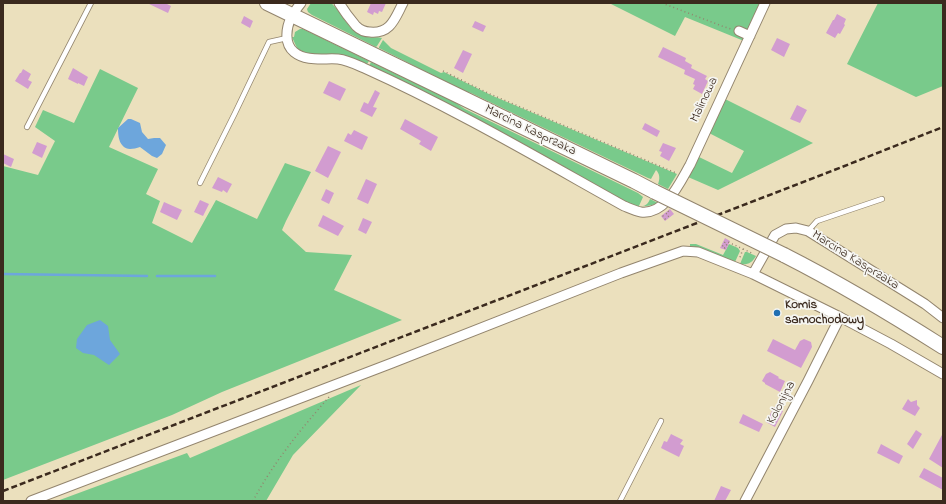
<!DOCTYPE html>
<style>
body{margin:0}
#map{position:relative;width:946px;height:504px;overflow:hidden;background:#ebe0bd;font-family:"Indie Flower",sans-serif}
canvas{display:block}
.frame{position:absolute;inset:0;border:4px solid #3b2a1e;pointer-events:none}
</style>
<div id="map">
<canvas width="946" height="504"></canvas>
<div class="frame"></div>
</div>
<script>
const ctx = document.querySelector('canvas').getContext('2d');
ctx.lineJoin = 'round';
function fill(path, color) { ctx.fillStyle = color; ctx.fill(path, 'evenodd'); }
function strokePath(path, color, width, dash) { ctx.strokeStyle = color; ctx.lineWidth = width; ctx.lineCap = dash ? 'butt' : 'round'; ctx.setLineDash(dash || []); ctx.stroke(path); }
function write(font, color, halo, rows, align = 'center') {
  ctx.font = font + ' "Indie Flower",sans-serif'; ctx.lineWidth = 3.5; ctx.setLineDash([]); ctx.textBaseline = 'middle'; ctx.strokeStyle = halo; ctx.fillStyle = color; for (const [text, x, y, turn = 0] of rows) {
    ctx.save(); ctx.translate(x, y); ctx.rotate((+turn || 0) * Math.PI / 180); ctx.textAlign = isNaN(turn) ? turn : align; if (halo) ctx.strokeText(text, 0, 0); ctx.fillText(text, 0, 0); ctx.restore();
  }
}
fill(new Path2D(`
 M311,3H331C342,12 347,29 361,35C369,39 377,36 382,38L377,46L376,47L312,15L308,12L307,9Z
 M609,3H763L744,41L685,17L675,36Z
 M878,3H943V86L916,97L847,64Z
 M300,29H303L369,61L367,64L347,56L316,55L306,53L298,49L296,46L292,37H294L295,32Z
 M383,40L391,48L441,73L444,72L493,96L677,174L668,189L658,184C660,179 660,174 656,170L651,179L648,178L471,93L464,91L379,48V47Z
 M371,62L453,101L465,109L638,193L643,197L639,206C645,207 648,204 650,199L658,203C648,207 641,207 632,205L369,66Z
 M100,69L138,88L109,147L158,169L146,194L160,201L152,223L192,243L216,200L257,219L285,163L311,172L286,221L282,230L306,252L352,255L334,290L402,320L222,392L172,415L3,480V166L38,175L55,141L35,127L43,110L74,123Z
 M725,99L813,143L718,190L688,177L699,157L732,173L744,151L709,133Z
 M690,244H696L723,255L729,244L738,248L740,251L735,262L701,248L690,246Z
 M745,252H747L756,256C752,263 748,265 740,264Z
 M361,385L293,455L266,501H57L187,453L190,458Z`), '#79ca8b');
fill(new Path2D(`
 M128,119H131L140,123L142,132L148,139L154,138H160L166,145L162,154L157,158L152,156L140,147C137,148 133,149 130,149C119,148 118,136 118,128Z
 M100,320L108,326L110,340L120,354L109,365L94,355L83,353L76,348L77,339L87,325Z`), '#6da6dc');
strokePath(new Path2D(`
 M3,274L147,276
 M157,276H215`), '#6da6dc', 2.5);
fill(new Path2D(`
 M147,3H165L171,6L168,13Z
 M371,3H386L382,12L379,11L378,14L374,12L373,15L367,12Z
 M837,14L846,19L844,24L845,25L840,34L838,33L835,38L826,33L833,20H834Z
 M244,16L253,21L250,28L241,23Z
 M475,21L486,26L483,32L472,27Z
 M777,38L790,44L784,57L771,50Z
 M663,47L686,58L685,61L692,65L691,68L707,76L705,79L708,81L702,94L693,89L695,85L693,84L695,79L684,74L685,70L658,57Z
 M463,50L472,54L463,73L454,68Z
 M73,68L88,77L84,86L78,83V84L68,79Z
 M23,69L31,74L28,80L32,82L28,89L15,81L20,73H21Z
 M329,81L346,89L340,101L323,93Z
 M375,90L380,93L373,107L377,108L372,117L360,111L364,102L368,104Z
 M797,105L807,110L800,123L790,119Z
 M405,119L438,137L431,151L419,144L421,141L400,129Z
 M645,123L660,131L657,137L642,129Z
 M354,130L368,137L362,150L344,141L348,133L351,135Z
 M37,142L47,146L42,158L32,153Z
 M663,143L676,148L669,161L660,156L662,152L659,151Z
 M328,146L341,152L328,178L315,171Z
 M3,154L14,159L11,167L3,163Z
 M218,177L232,184L227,193L223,190L222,192L212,188Z
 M366,179L377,184L368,204L357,199Z
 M326,189L334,193L329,204L321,200Z
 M200,200L209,204L203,216L194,212Z
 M164,202L182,210L177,220L160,212Z
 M670,209L674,214L665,221L661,216Z
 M323,215L344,226L338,236L318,226Z
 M363,218L372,222L366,234L358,230Z
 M725,238L730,241L726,250L720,248Z
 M773,339L795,350L800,341L804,339L811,342L812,347L801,368L767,351Z
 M770,372L779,377L778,378L785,381L780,392L765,384V383L762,381L766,374Z
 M908,399L911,402L917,400V405L920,408L915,416L902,409Z
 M774,407L783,411L775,427L766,422Z
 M743,414L763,424L759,432L739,423Z
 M916,430L922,434L913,449L907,444Z
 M943,433V468L929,459Z
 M671,434L683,440L680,444L684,446L679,457L661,448L664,441L667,442Z
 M881,444L903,456L899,464L877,453Z
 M924,468L943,478V490L919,477Z
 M721,486L731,490L725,501H714Z`), '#d29cd0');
const service = new Path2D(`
 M27,127L91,3
 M200,183L235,113L269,42L287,38
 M808,231L817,221L882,199
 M620,501L661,421`);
const minor = new Path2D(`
 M301,3C297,8 293,13 291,18C286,28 284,44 294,52C306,62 324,58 338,59C347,60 355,64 364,68C453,108 538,158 624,206C629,208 635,211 641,212C666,215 680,182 690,165L765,3
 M339,3C344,11 350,19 356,26C360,30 365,32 370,32C391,34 395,18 403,3
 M739,31L750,36
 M753,274L762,258L775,235L786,229L796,228L808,231L925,304L943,318
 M31,501L392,363L621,273L683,251L698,252L753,274L840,317L891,344L943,374
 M745,501L808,381L840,317`);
const primary = new Path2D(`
 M267,3L634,181L655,192
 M784,255C839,283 891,314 943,347`);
strokePath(service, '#93856e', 6);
strokePath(minor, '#93856e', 11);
strokePath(primary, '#93856e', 16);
strokePath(new Path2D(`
 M662,3L722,26L731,29
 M443,71L490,94L511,103L676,173
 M668,211L669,212L663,216L665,219L670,215
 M725,242L722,247L725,248L728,242L743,249L739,260
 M743,249L754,254
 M253,501C273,463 301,429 329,397`), '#93856e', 1.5, [1, 3]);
strokePath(service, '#fff', 4.5);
strokePath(minor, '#fff', 9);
strokePath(primary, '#fff', 14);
strokePath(new Path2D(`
 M3,491L842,167L943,127`), '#3b2a1e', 2.5, [6, 3]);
const primaryBridge = new Path2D(`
 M655,192L784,255`);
strokePath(primaryBridge, '#93856e', 16, []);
strokePath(primaryBridge, '#fff', 14);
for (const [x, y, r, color] of [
 [777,313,4,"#1f6fb2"]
]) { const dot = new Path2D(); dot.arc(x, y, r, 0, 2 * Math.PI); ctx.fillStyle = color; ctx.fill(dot); strokePath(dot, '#f6f6f2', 1.5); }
write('13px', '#3b2a1e', '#f6f6f2', [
 ["Malinowa",705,100,-65],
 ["Marcina Kasprzaka",530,131,26],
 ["Marcina Kasprzaka",855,261,32],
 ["Kolonijna",782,403,-62]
]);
write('bold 13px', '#3b2a1e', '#f6f6f2', [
 ["Komis",785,306],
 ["samochodowy",785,321]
], 'left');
</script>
